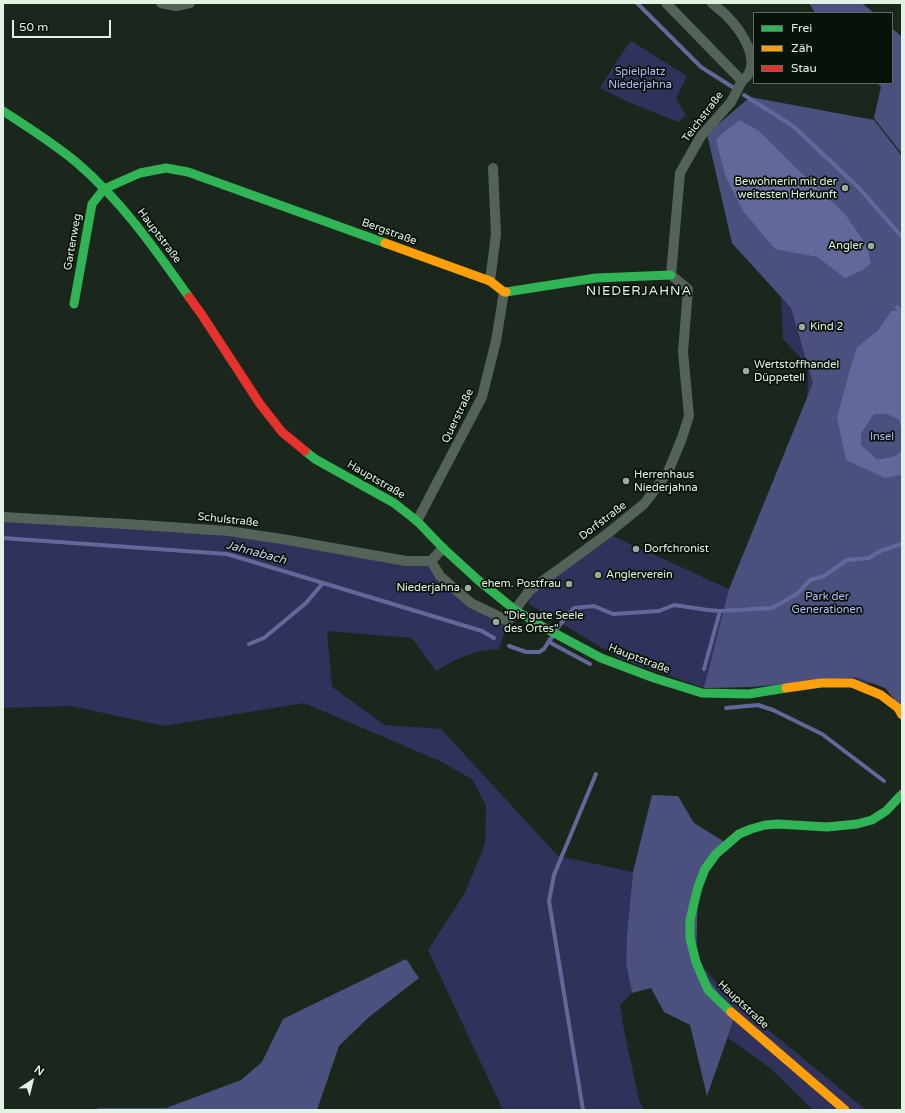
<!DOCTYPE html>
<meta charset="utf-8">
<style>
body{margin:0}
#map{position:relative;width:905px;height:1113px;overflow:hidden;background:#1b271c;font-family:"Varela Round",sans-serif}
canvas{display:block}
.frame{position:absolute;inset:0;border:4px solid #e3f2e4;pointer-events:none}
.legend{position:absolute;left:753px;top:12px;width:140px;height:72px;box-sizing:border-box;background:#081209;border:1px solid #606c61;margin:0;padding:5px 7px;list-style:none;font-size:12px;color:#e3f2e4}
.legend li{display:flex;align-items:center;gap:8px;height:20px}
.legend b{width:20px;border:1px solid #606c61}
.north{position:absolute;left:12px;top:1061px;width:40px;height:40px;-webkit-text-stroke:3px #081209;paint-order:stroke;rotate:35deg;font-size:11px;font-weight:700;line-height:16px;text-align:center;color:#e3f2e4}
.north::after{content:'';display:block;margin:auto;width:14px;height:18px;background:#e3f2e4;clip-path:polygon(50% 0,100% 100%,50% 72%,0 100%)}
.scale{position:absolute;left:12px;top:20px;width:99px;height:18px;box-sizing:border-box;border:2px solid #e3f2e4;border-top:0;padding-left:5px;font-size:12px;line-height:14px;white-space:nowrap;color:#e3f2e4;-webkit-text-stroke:3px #081209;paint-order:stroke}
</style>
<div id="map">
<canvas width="905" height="1113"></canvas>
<div class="frame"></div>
<ul class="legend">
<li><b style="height:5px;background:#30b455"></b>Frei</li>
<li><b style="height:5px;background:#ff9f0a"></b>Zäh</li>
<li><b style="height:5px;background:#e5322d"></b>Stau</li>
</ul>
<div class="north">N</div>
<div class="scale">50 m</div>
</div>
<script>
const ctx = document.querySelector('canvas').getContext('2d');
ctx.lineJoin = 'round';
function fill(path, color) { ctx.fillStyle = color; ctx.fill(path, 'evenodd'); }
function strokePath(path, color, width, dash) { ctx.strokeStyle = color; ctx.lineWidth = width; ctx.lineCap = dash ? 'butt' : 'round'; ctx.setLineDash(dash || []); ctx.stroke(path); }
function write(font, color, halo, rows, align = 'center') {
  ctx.font = font + ' "Varela Round",sans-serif'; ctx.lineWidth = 3.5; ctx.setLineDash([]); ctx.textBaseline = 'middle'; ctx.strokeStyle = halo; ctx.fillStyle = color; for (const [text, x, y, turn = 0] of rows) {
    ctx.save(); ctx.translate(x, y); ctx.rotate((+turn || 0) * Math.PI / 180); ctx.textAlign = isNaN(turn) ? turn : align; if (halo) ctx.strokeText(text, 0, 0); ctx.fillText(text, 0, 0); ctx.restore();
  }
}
fill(new Path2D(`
 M631,41L687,76L676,99L686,115L678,122L628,102L600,88C610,72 620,55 631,41Z
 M759,131L902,248V685L883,683L704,688L621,659L529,604V596L613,536L729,589L797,528L806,459L808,366L783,339L780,274Z
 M3,517L126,524L431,561L471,603L508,621L499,649L478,651L455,660L436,671L412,638L327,631L332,687L385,725L441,729L558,856L633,872L627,934L626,962L632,993L620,1005L623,1025L639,1100L644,1110H503L428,950L465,893L485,844L486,806L473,780L440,761L304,703L164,726L71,706L3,708Z
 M704,968L731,999L866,1110H813L770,1068L728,1038L735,1016L708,990Z`), '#31325b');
fill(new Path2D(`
 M809,3H862L874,13H815Z
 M892,28L902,37V154L874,118L881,87L877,83H892Z
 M750,97L874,120L902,156V313L899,311H891L878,330L857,347L849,372L837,417L885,478L902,475V709L885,688L856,677L750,687L704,688L729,589L813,383L791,308L732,243L707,134ZM787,159L845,214V277L817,257L775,248Z
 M874,414H887L899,420C902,430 904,442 900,452L891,457L877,459L861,445V434Z
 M652,795L678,796L694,823L728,844L698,887L696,962L735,1016L707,1096L690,1025L664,1012L651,988L632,993L626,963L627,934L633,872Z
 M406,959L419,978L369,1017L339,1046L317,1110H93L99,1108H166L241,1080L262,1062L283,1019Z`), '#4c507f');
fill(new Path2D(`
 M739,120L759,131L787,159L845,214L867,246L871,263L863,270L845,278L817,257L775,249L743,211L725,175L716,139Z
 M891,311H900L902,313V432L899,420L887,414H874L861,434V445L877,459C886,458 898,458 902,448V475L885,478L846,460L837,417L849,372L857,347L878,330Z`), '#63679a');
strokePath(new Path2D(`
 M637,3L701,67L734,88
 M744,95L793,126L859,188L902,237
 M897,307L900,311
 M3,538L227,554L482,631L494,638
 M549,642L590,664
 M249,644L264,638L306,603L323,583
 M509,646L526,652H539L544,649L550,639L549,642L559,626L574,608L594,606L613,614L659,611L674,605L708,610L720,611L772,608L797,594L810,580L824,576L847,560L869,558L880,551L902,544
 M704,669L720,611
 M726,708L758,705L773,710L822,734L884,781
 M583,1110L549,901L554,875L596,774`), '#63679a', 4);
strokePath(new Path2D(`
 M161,3L176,6L190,3
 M712,3C716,7 722,11 726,15C741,30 765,64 742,81
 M490,281L496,234L493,168
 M3,517L126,524L228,531L282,539L406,561H431L443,548
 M417,521L482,397L496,341L504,292
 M431,561L440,576L471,603L508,621L515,610L529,591L607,534L644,504L668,472L682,438L689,416L683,352L688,289L671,275L680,173L701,136L731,102L742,81L666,3`), '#556257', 10);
strokePath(new Path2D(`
 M3,111C28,127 53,143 76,162C121,200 155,249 189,297
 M506,292L596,278L671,275
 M74,304L92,204L104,189L140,173L166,168L188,172L385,243
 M305,451L315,459L394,503L417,521L443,548L478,580L515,610L545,628L601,658L654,678L702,693L749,694L786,688
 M731,1012L708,990L696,962L690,938V920L698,887L705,869L716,854L739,834L751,829L765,825L778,824L827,827L857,824L872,820L886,811L902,794`), '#30b455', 9);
strokePath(new Path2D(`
 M385,243L490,281L504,292H506
 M786,688L821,683H852L881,695L898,708L902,715
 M731,1012L845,1110`), '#ff9f0a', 9);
strokePath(new Path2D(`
 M189,297L202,315L260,404L282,432L305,451`), '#e5322d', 9);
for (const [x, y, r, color] of [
 [845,188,4,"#9dab9e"],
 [871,246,4,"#9dab9e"],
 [802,327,4,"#9dab9e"],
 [746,371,4,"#9dab9e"],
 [626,481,4,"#9dab9e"],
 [636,549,4,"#9dab9e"],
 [598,575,4,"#9dab9e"],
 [569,584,4,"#9dab9e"],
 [468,588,4,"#9dab9e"],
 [496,622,4,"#9dab9e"]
]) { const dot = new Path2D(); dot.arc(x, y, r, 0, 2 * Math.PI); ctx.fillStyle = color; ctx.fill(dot); strokePath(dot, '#081209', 1.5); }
write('11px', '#b5bafe', '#081209', [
 ["Spielplatz",640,72],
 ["Niederjahna",640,85],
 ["Insel",882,437],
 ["Park der",827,597],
 ["Generationen",827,610]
]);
write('11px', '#e3f2e4', '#081209', [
 ["Teichstraße",703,117,-53],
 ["Bergstraße",389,232,20],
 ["Hauptstraße",159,236,53],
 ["Gartenweg",73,242,-80],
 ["Querstraße",458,416,-64],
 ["Hauptstraße",376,480,30],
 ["Schulstraße",228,520,6],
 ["Dorfstraße",603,521,-37],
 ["Hauptstraße",639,659,21],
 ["Hauptstraße",743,1005,43]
]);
write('11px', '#e3f2e4', '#081209', [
 ["Bewohnerin mit der",837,182,"right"],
 ["weitesten Herkunft",837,195,"right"],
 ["Angler",863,246,"right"],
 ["Kind 2",810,327],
 ["Wertstoffhandel",754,365],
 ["Düppetell",754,378],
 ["Herrenhaus",634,475],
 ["Niederjahna",634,488],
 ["Dorfchronist",644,549],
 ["Anglerverein",606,575],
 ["ehem. Postfrau",561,584,"right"],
 ["Niederjahna",460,588,"right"],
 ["\"Die gute Seele",504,616],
 ["des Ortes\"",504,629]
], 'left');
write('italic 12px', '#cbcff1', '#081209', [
 ["Jahnabach",256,553,15]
]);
ctx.letterSpacing = '1px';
write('13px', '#e3f2e4', '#081209', [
 ["NIEDERJAHNA",639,292]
]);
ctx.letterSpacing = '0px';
</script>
